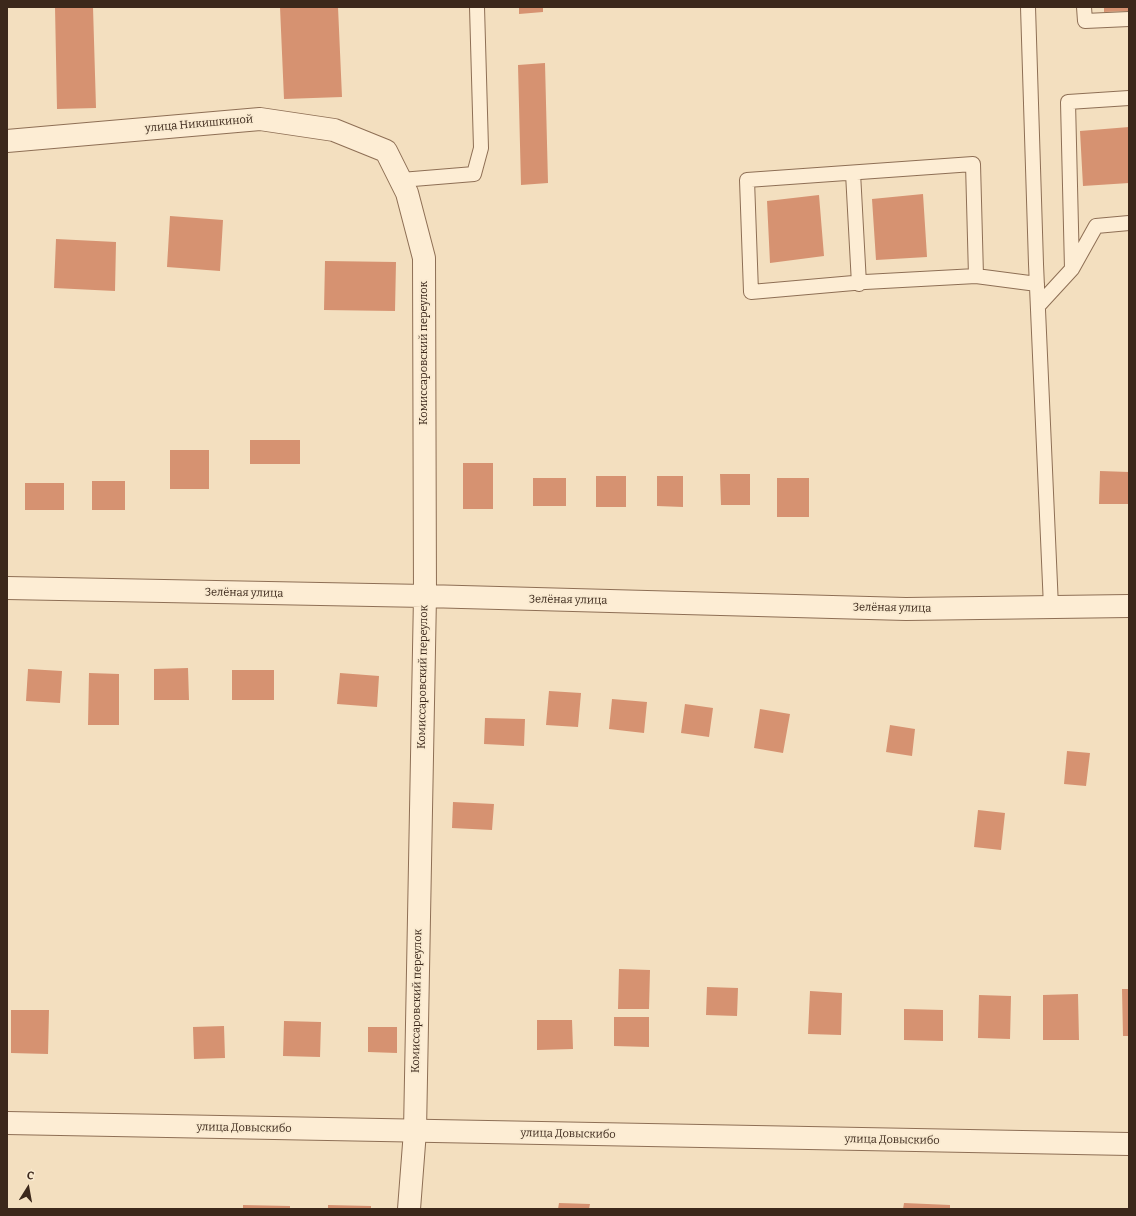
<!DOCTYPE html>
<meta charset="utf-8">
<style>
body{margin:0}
#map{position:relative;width:1136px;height:1216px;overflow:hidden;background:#f3dfbf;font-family:Bitter,serif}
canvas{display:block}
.frame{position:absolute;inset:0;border:8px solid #3c281b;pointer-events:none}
.north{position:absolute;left:8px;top:1168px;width:40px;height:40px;-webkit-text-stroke:3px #f9ead0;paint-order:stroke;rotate:11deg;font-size:11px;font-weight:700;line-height:16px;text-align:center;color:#3c281b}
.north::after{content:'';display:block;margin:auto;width:14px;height:18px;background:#3c281b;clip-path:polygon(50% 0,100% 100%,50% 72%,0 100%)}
</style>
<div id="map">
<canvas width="1136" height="1216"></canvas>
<div class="frame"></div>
<div class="north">С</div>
</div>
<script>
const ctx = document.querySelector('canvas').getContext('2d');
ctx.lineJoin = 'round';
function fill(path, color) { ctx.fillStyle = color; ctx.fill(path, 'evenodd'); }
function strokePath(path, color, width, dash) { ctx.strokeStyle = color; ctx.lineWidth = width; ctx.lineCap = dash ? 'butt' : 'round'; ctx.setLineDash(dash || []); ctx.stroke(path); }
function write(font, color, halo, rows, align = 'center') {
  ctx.font = font + ' Bitter,serif'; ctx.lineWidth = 3.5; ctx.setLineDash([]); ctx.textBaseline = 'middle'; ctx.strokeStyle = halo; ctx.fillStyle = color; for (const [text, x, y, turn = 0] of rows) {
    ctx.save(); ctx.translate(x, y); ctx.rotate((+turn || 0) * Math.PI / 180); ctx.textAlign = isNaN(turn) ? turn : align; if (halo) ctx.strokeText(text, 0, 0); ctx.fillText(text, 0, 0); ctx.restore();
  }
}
fill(new Path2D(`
 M55,7H93L96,108L57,109Z
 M280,7H338L342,97L284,99Z
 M519,7H543V12L519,14Z
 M1104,7H1129V11L1104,12Z
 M545,63L548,183L521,185L518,65Z
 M1129,127V183L1083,186L1080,131Z
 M923,194L927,257L876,260L872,199Z
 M819,195L824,256L770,263L767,201Z
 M170,216L223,220L220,271L167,267Z
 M56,239L116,242L115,291L54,288Z
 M325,261L396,262L395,311L324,310Z
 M250,440H300V464H250Z
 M170,450H209V489H170Z
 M463,463H493V509H463Z
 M1100,471L1129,472V504H1099Z
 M720,474H750V505H721Z
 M596,476H626V507H596Z
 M657,476H683V507L657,506Z
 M533,478H566V506H533Z
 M777,478H809V517H777Z
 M92,481H125V510H92Z
 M25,483H64V510H25Z
 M188,668L189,700H154V669Z
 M28,669L62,671L60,703L26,701Z
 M232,670H274V700H232Z
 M89,673L119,674V725H88Z
 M340,673L379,676L377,707L337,704Z
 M549,691L581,693L578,727L546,725Z
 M612,699L647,702L644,733L609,729Z
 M685,704L713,708L709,737L681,733Z
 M760,709L790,714L783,753L754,748Z
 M485,718L525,719L524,746L484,744Z
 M890,725L915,729L912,756L886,752Z
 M1067,751L1090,753L1086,786L1064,784Z
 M453,802L494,804L492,830L452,828Z
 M978,810L1005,813L1001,850L974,847Z
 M619,969L650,970L649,1009H618Z
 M707,987L738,988L737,1016L706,1015Z
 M1122,989H1129V1036H1123Z
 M810,991L842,993L841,1035L808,1034Z
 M1078,994L1079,1040H1043V995Z
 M979,995L1011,996L1010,1039L978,1038Z
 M904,1009L943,1010V1041L904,1040Z
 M11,1010H49L48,1054L11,1053Z
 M614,1017H649V1047L614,1046Z
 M537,1020H572L573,1049L537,1050Z
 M284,1021L321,1022L320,1057L283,1056Z
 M224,1026L225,1058L194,1059L193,1027Z
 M368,1027H397V1053L368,1052Z
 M559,1203L590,1204L589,1209H558Z
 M904,1203L950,1205V1209H903Z
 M243,1205L290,1206V1209H243Z
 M328,1205L371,1206V1209H328Z`), '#d69271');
const service = new Path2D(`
 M1028,7L1036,264L1051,607
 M1084,7L1085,21L1129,19
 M853,173L859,284
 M401,180L474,174L481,148L477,7
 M1072,269L1068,102L1129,98
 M976,276L973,164L747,180L751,292L865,282L976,276L1037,284
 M1038,306L1072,269L1096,226L1129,223`);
const minor = new Path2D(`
 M7,141L260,119L334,130L386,151L407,193L424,258L425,596L415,1131L409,1209
 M7,588L425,596L906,609L1129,606`);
const tertiary = new Path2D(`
 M7,1123L1129,1144`);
strokePath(service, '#8e6f55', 16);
strokePath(minor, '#8e6f55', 24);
strokePath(tertiary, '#8e6f55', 24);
strokePath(service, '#fdedd4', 14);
strokePath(minor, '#fdedd4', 22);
strokePath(tertiary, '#fdedd4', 22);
write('11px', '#3c281b', '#f9ead0', [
 ["улица Никишкиной",199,124,-5],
 ["Комиссаровский переулок",424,353,-90],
 ["Зелёная улица",244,593,1],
 ["Зелёная улица",568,600,1],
 ["Зелёная улица",892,608,1],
 ["Комиссаровский переулок",423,677,-89],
 ["Комиссаровский переулок",417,1001,-89],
 ["улица Довыскибо",244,1128,1],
 ["улица Довыскибо",568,1134,1],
 ["улица Довыскибо",892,1140,1]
]);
</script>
